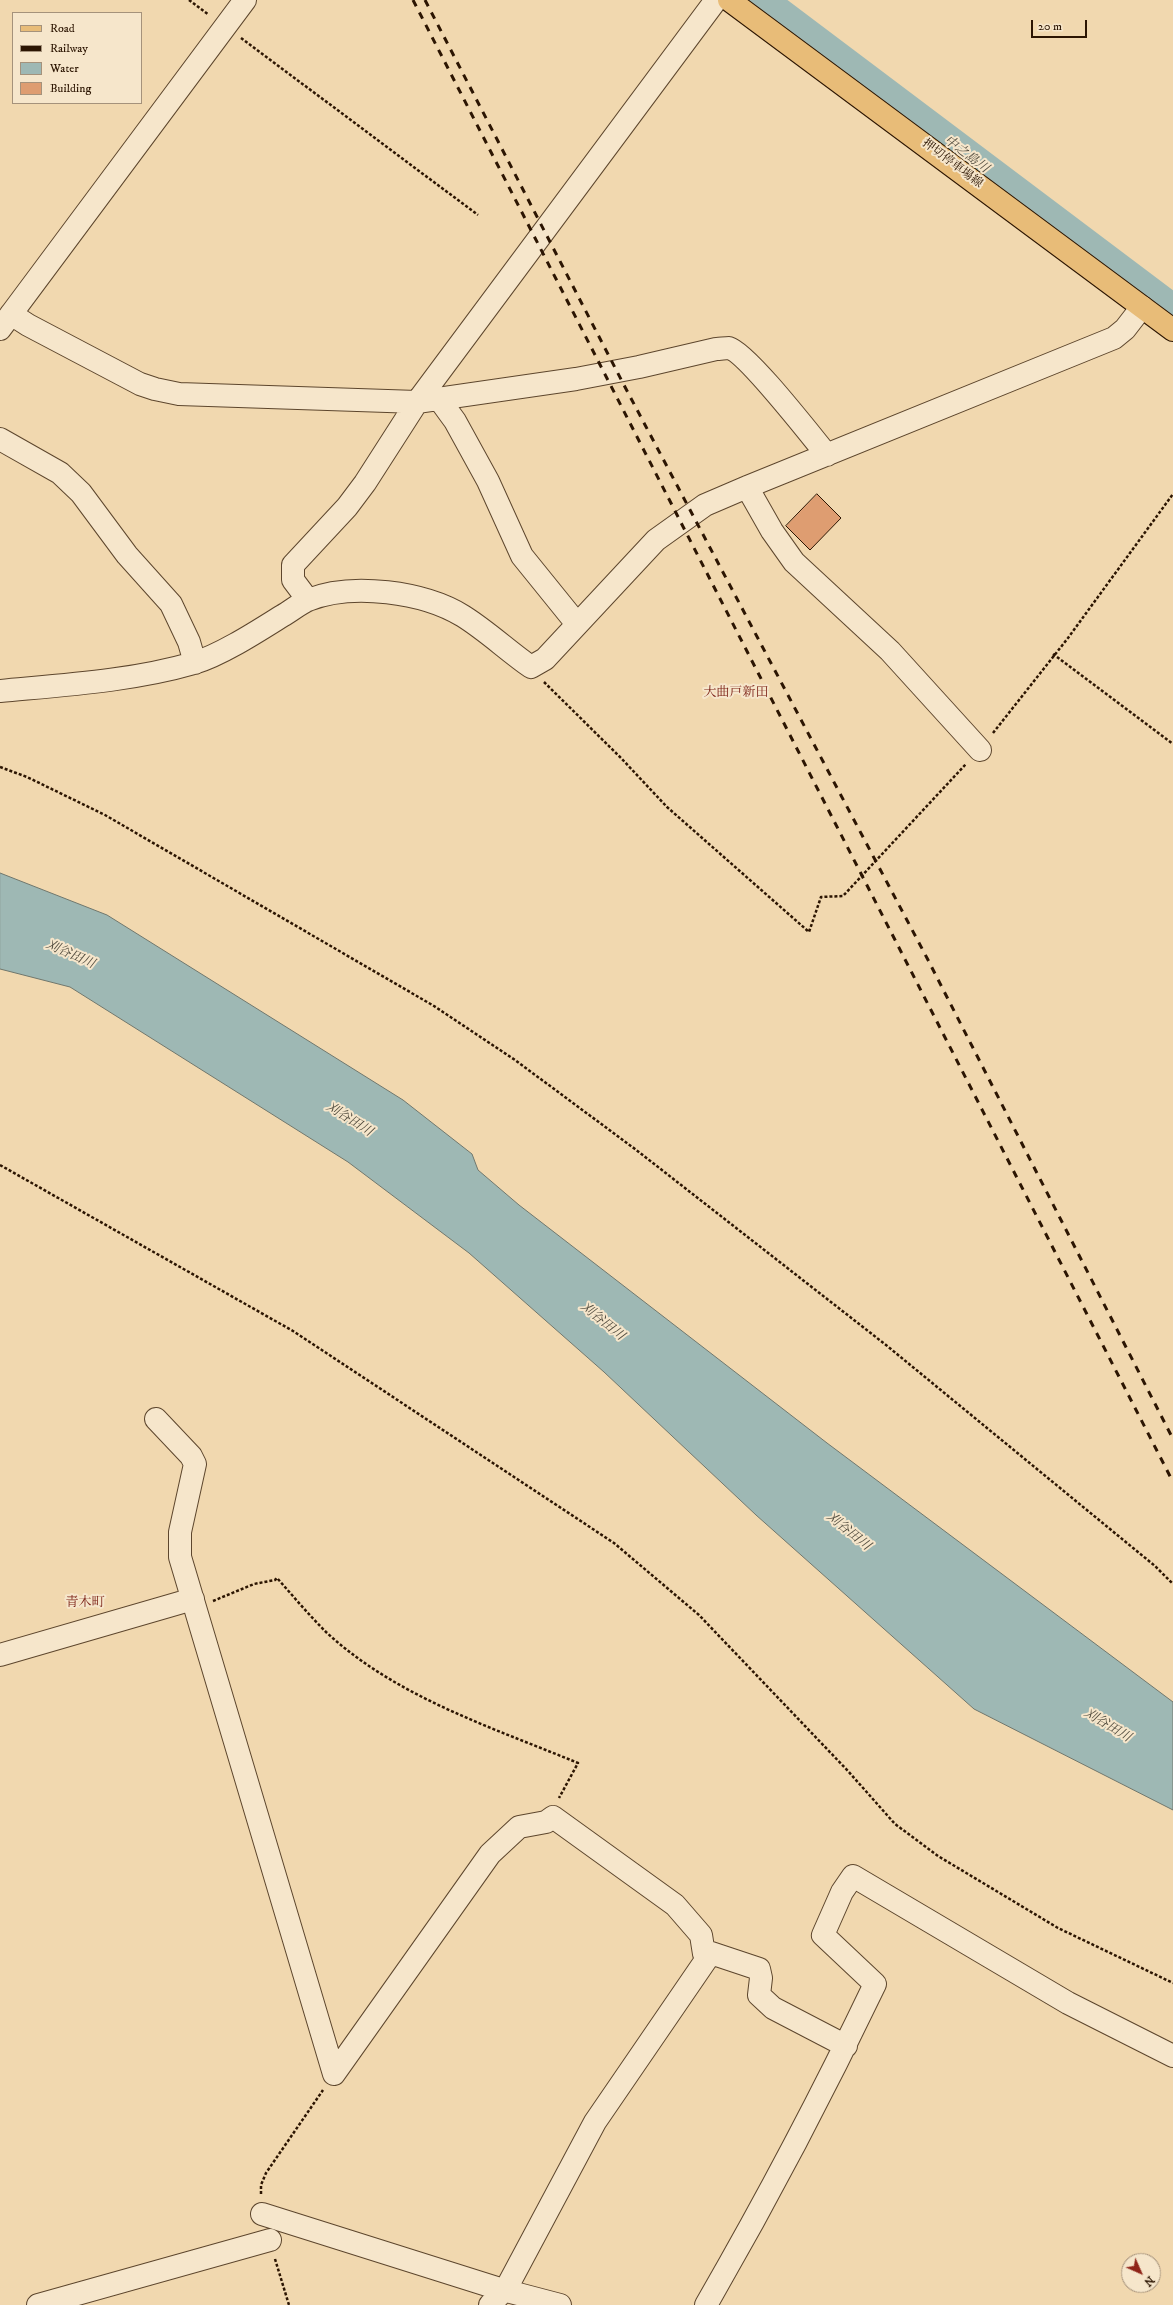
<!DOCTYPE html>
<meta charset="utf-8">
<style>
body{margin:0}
#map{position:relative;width:1173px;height:2305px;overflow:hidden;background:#f1d8af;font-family:"IM FELL DW Pica",serif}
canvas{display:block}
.legend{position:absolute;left:12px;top:12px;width:130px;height:92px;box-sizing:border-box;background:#f6e6cb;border:1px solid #a5927b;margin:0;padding:5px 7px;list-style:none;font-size:12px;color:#2c1502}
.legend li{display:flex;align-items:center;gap:8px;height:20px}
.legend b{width:20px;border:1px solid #a5927b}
.north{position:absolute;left:1121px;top:2253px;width:40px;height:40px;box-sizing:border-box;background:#f6e6cb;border:1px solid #a5927b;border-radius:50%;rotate:135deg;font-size:11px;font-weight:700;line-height:16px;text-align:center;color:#2c1502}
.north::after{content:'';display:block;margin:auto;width:14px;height:18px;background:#8f2418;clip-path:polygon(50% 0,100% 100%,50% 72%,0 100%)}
.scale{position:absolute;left:1031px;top:20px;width:56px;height:18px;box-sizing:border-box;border:2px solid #2c1502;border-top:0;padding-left:5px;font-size:12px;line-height:14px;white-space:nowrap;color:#2c1502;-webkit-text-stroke:3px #f6e6cb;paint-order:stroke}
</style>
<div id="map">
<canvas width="1173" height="2305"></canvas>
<ul class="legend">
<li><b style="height:5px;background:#e8bc78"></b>Road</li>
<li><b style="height:5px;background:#2c1502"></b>Railway</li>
<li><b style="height:11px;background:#9eb8b4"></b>Water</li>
<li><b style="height:11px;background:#de9d71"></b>Building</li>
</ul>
<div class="north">N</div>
<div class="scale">20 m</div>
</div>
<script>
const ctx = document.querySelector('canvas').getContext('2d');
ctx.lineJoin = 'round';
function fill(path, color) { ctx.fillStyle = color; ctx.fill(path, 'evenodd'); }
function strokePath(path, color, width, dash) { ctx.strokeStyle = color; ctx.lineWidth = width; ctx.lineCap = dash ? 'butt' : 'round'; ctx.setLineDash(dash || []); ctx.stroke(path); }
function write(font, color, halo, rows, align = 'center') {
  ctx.font = font + ' "IM FELL DW Pica","Noto Serif JP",serif'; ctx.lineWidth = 4; ctx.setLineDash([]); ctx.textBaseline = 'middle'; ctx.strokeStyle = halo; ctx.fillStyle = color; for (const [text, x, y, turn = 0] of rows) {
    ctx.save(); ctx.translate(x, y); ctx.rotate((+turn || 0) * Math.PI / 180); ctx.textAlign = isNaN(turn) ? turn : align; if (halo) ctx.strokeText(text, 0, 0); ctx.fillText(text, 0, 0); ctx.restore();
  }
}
const water = new Path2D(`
 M0,873L107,915L403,1100L472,1154L478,1170L519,1205L827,1443L1173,1702V1810L974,1709L756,1515L604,1372L469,1253L348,1162L70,987L0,969Z`);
fill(water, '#9eb8b4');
strokePath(water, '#70776d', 1);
strokePath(new Path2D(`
 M760,0L1173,311`), '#9eb8b4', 33);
const building = new Path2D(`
 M817,494L841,518L810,550L786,526Z`);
fill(building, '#de9d71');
strokePath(building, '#2c1502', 1);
const minor = new Path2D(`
 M11,314L28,325L140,384L155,389L179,394L417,402L576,379L639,367L716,349C720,349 725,348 729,348C747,353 812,437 827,455
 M0,329L245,0
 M439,399L455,421L488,481L522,556L577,624
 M0,439L60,473L81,493L127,555L171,604L189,642L195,663
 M747,487L772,531L794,562L890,651L980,750
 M308,600L293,580V565L347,507L365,483L417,402L716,0
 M0,691C64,685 132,681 194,663C221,655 258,631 282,616C291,611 299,604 308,600C352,582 424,592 463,616C487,631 508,651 531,667L545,659L656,540L705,505L747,487L1114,338L1125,329L1142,307
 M156,1419L191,1456L195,1464L180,1532V1557L334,2074
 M0,1655L193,1599
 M705,1951L759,1969L761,1978L759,1995L773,2008L846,2046
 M334,2074L490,1854L519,1827L546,1822L553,1817L675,1905L701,1935L704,1954L708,1957L595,2122L507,2287L490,2305
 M262,2214L503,2290L560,2305
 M38,2305L270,2240
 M706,2305C766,2201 823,2093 875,1984L823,1935L842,1892L853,1876L1068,2003L1173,2056`);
const major = new Path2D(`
 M729,0L1173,330`);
strokePath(minor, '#5d462d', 24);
strokePath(major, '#2c1502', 24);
strokePath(new Path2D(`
 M189,0L209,15
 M241,38L478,215
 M1053,654L1173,744
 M544,682L621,758L667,807L809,932L821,897L843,896L966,764
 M993,733L1068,638L1173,494
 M0,767L27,777L105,815L434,1006L515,1060L635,1149L886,1345L1155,1566L1173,1584
 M0,1165L293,1331L614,1543L699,1615L848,1771L895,1824L938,1856L1058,1928L1173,1983
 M213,1601L254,1584L275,1580L277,1578C293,1596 309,1615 326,1632C396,1697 491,1727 578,1763L559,1798
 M261,2194V2185L266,2173L323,2090
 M275,2259L289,2305`), '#2c1502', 2.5, [3, 2]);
strokePath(minor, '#f6e6cb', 22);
strokePath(major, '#e8bc78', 22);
strokePath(new Path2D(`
 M413,0L1173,1482
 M425,0L625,387L927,958L1173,1439`), '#2c1502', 3, [7, 7]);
write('12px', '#2c1502', '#f6e6cb', [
 ["押切停車場線",952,164,37]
]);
write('italic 13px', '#544e40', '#f6e6cb', [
 ["中之島川",966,155,37],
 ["刈谷田川",70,955,24],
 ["刈谷田川",349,1120,32],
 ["刈谷田川",602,1322,39],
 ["刈谷田川",848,1532,39],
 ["刈谷田川",1107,1726,31]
]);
write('13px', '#7a1f14', '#f6e6cb', [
 ["大曲戸新田",736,693],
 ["青木町",85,1603]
]);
</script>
